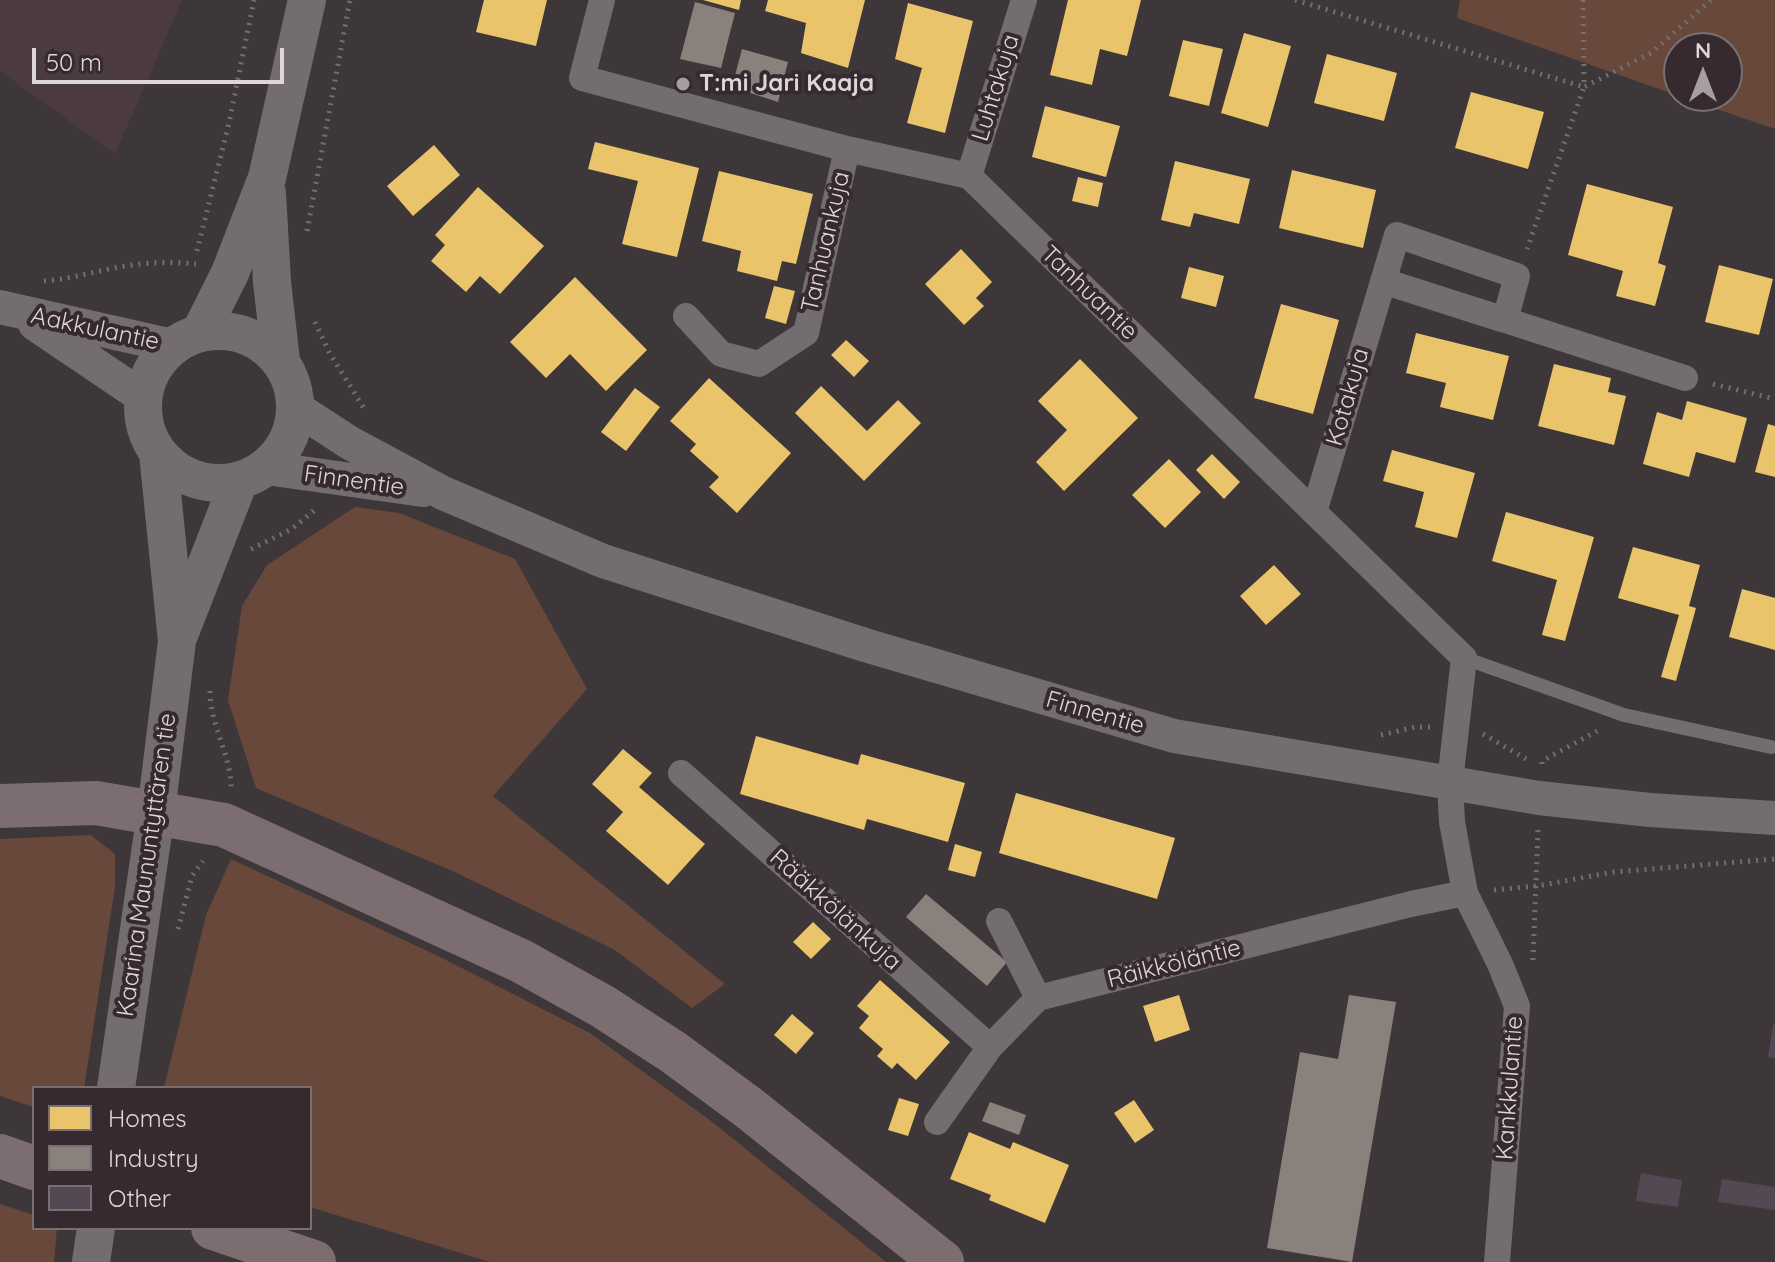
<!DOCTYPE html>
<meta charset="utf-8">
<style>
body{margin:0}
#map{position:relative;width:1775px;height:1262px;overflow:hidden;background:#3e373a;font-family:Quicksand,sans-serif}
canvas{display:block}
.legend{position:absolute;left:32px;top:1086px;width:280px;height:144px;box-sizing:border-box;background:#362a2f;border:2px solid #796f73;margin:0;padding:10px 14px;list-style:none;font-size:24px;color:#ded6d9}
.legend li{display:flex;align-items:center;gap:16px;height:40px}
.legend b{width:40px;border:2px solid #796f73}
.north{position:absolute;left:1663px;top:32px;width:80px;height:80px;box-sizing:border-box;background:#362a2f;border:2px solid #796f73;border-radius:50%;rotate:0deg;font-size:22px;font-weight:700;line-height:32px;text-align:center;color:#ded6d9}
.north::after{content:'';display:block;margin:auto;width:28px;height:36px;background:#a69ea1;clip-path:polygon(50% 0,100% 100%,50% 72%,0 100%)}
.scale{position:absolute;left:32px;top:48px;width:252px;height:36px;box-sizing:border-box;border:4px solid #ded6d9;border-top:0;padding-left:10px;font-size:24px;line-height:28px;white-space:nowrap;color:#ded6d9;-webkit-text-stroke:6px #362a2f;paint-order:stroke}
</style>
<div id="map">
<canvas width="1775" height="1262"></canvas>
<ul class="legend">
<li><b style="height:22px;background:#e9c46a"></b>Homes</li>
<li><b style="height:22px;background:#8a817c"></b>Industry</li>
<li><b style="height:22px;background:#544953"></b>Other</li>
</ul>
<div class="north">N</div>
<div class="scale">50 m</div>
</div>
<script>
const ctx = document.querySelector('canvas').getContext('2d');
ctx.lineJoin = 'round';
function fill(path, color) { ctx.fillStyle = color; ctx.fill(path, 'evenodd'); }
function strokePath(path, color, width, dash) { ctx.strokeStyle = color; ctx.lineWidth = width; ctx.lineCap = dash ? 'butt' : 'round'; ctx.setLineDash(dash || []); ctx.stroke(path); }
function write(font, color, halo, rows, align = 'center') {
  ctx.font = font + ' Quicksand,sans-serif'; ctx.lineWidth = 8; ctx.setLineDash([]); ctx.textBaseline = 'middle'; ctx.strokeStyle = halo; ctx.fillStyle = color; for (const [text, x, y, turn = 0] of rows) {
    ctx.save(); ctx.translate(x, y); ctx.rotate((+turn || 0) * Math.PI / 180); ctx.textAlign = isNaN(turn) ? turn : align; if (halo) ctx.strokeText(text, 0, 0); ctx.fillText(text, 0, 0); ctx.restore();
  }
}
fill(new Path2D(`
 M0,0H182L115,154L0,71Z`), '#4c3a41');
fill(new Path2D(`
 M1460,0H1775V129L1679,96H1727V48H1679V96L1457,18Z
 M355,507L399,513L515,559L587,689L493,796L725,984L692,1008L615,950L457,873L256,788L228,700L242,606L267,565Z
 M91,835L115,854V887L84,1088H34V1107L0,1096V839Z
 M231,859L438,956L590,1033L711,1121L886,1262H490L310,1207V1088H164L206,915Z
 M0,1204L34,1215V1228H57L54,1262H0Z`), '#68483a');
fill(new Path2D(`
 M484,0H547L536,46L476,32Z
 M703,0H741L739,10Z
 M768,0H865L848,68L801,53L806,23L765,11Z
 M1068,0H1141L1127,56L1100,49L1092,85L1050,75Z
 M908,3L973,21L945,133L907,123L922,68L895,59Z
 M1244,33L1291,46L1268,127L1221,113Z
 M1183,40L1223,49L1209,106L1169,96Z
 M1327,54L1397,73L1384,121L1314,103Z
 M1471,92L1544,112L1528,169L1455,148Z
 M1045,106L1120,126L1106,177L1032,157Z
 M595,142L699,168L677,257L622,244L638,181L588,169Z
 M434,145L460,175L413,216L387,186Z
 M1175,161L1250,179L1239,224L1194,213L1190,227L1161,220Z
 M1292,170L1376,190L1363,248L1279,228Z
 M719,171L813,194L796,264L782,261L777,281L737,271L741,251L702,241Z
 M1078,177L1103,183L1098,207L1072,201Z
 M1587,184L1673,207L1658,263L1666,266L1655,306L1616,296L1623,271L1568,255Z
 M478,187L544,246L500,294L480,276L466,292L431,261L445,245L435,235Z
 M961,249L992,282L976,298L984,306L964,325L925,284Z
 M1719,265L1773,279L1759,335L1705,322Z
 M1189,267L1224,276L1216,307L1181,298Z
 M575,277L647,350L606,391L570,354L546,378L510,342Z
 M774,286L795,291L786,324L765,318Z
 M1281,304L1339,320L1313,414L1254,398Z
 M1416,333L1509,356L1493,420L1440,407L1446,383L1406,373Z
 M846,340L869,361L854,377L831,355Z
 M1080,359L1138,418L1064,491L1036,462L1067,430L1038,401Z
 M1554,364L1611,378L1608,392L1626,396L1614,445L1538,426Z
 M709,378L791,453L737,513L709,487L719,477L690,451L696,444L670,421Z
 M821,386L867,431L898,400L921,423L864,481L795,413Z
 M635,388L660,407L626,451L601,432Z
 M1687,401L1747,418L1735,463L1696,452L1689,477L1643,464L1657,412L1682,420Z
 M1768,424L1775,426V477L1755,472Z
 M1392,450L1475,473L1457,538L1415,527L1424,492L1383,481Z
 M1212,454L1240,482L1224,499L1196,470Z
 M1169,459L1201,492L1165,528L1132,495Z
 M1506,512L1594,537L1565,641L1542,635L1557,580L1492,561Z
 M1633,547L1700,565L1689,606L1696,608L1676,681L1661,677L1679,615L1618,598Z
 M1274,565L1301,594L1266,625L1240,596Z
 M1742,589L1775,598V650L1729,637Z
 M756,736L858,765L861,754L965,783L948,842L867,819L864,830L740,794Z
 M623,749L652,773L639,787L705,844L668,885L606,831L623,812L592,784Z
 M1016,793L1175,838L1157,899L999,853Z
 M955,844L982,852L975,877L948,870Z
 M813,922L831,939L811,959L793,942Z
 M880,980L950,1042L916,1080L897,1063L892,1069L877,1056L883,1049L859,1028L869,1016L857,1006Z
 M1179,995L1190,1030L1155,1042L1143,1006Z
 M792,1014L814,1033L796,1054L774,1035Z
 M899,1098L919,1104L908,1136L888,1130Z
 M1134,1100L1154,1130L1135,1143L1114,1113Z
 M969,1132L1010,1149L1013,1142L1069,1165L1045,1223L989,1200L991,1195L950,1179Z`), '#e9c46a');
fill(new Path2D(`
 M695,2L735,13L721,68L680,59Z
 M742,49L788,62L778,102L732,87Z
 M926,894L1007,962L987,986L906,917Z
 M1349,995L1396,1002L1352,1262L1267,1248L1300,1052L1338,1059Z
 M990,1102L1026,1115L1019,1135L982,1121Z`), '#8a817c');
fill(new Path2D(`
 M1773,1024H1775V1058L1768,1057Z
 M1641,1173L1682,1180L1678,1207L1636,1201Z
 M1722,1179L1775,1187V1210L1718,1202Z`), '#544953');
strokePath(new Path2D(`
 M1295,0L1584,87L1527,249
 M1583,0L1584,87L1651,53L1711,0
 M307,231L350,0
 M197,251L229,123L254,0
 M44,281C74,279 102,269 132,265C153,262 175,262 196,264
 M315,322L329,352L365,410
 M1713,384L1775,399
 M251,549L292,529L317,508
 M210,691C210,726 232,756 231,790
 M1483,734L1526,759
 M1381,735L1415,727H1430
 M1542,764V761L1597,731
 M1494,890L1537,886L1614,872L1775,859
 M178,929L192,876L203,861
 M1533,960L1538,830`), '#746e70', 5, [2, 6]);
strokePath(new Path2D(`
 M1464,658L1624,715L1771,747`), '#736d70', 14);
strokePath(new Path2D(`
 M602,0L582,78L847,149L969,176L1464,658L1450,782L1452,822L1465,893L1500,964L1517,1006L1497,1262
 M969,176L1024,0
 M686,316L721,354L759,364L806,333L847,149
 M1505,320L1685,378
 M1314,512L1397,235L1517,276L1505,320L1383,281
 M681,773L990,1047
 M999,921L1038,998
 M937,1122L990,1047L1038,998L1411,904L1465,893`), '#736d70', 26);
strokePath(new Path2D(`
 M0,307L173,346
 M35,324L143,397
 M296,408L350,443L443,493L603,561L865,645L1174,736L1539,798L1650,810L1775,818
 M266,468L423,490`), '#736d70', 34);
strokePath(new Path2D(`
 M267,193L272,282L281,361
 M143 407a76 76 0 1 1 152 0a76 76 0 1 1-152 0Z
 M200,333L230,273L267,178L307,0
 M179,635L239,481
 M116,1088L156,812L177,641L158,453
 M91,1262L96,1228`), '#736d70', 38);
strokePath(new Path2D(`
 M0,806L96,803L224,825L521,961L602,1006L673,1052L749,1108L942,1262
 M0,1156L34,1168
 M213,1228L314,1262`), '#7c6e70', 44);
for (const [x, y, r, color] of [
 [683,84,8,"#a69ea1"]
]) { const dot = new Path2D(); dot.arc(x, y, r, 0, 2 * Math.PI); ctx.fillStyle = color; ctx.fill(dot); strokePath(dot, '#362a2f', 3); }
write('bold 24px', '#ded6d9', '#362a2f', [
 ["T:mi Jari Kaaja",699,84]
], 'left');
write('24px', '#ded6d9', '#362a2f', [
 ["Luhtakuja",996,88,-73],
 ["Tanhuankuja",826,242,-77],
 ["Tanhuantie",1089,293,44],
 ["Aakkulantie",95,329,12],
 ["Kotakuja",1348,397,-74],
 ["Finnentie",354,481,8],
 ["Finnentie",1095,713,16],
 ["Kaarina Maununtyttären tie",147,865,-82],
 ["Rääkkölänkuja",835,910,42],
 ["Räikköläntie",1174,964,-14],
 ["Kankkulantie",1510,1088,-86]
]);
</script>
